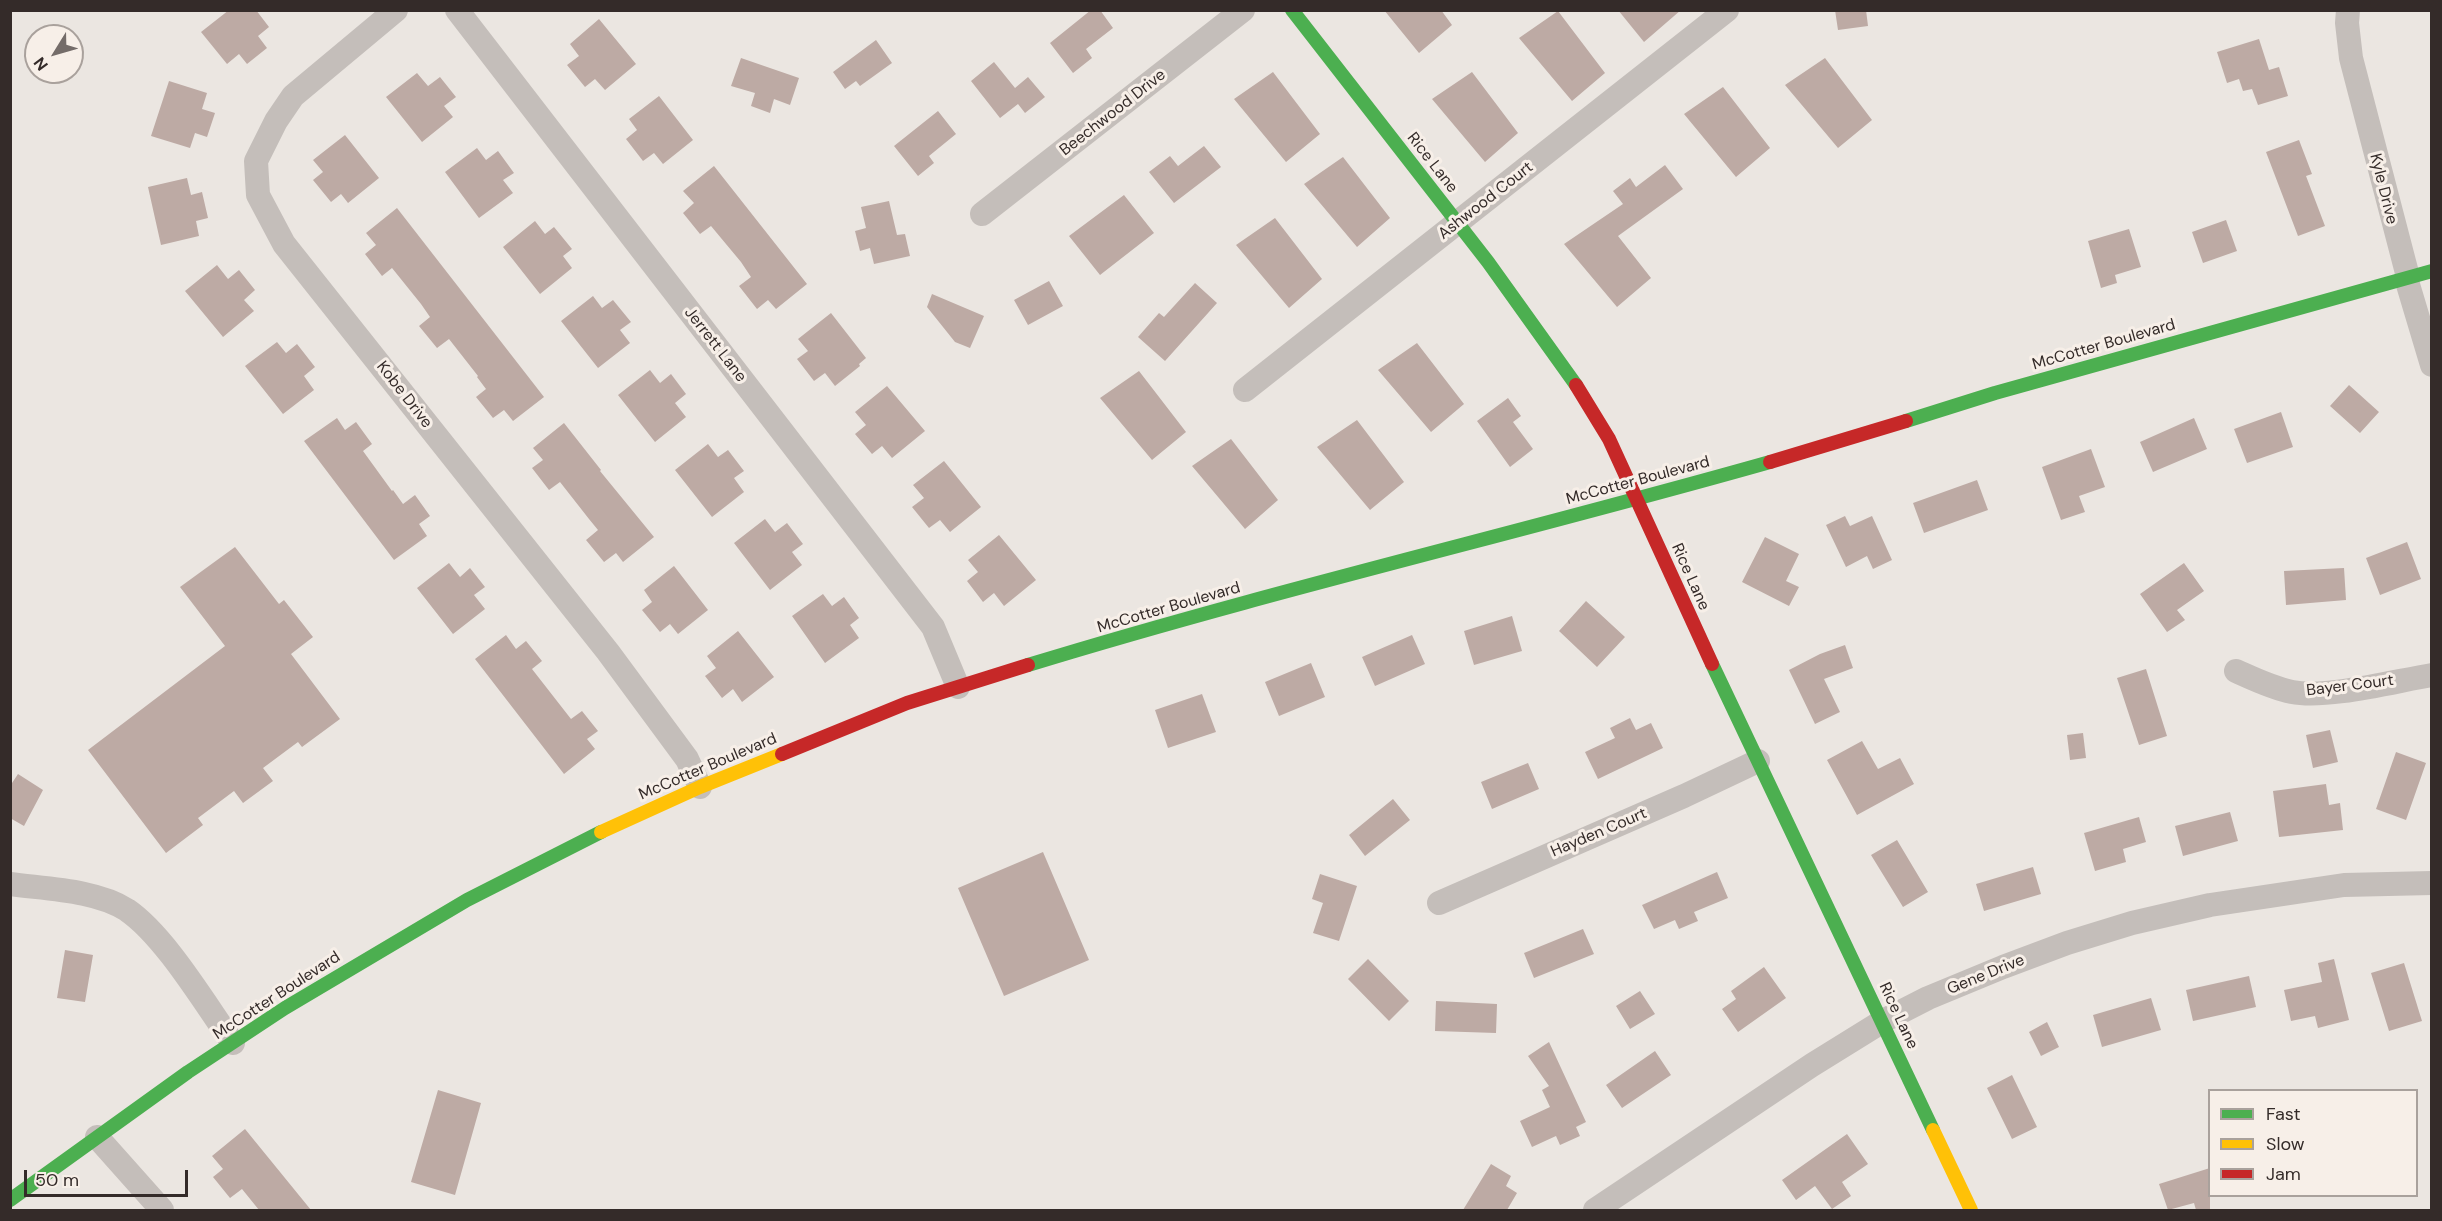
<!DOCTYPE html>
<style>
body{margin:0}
#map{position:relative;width:2442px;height:1221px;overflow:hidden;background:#ebe6e1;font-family:"DM Sans",sans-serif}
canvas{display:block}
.frame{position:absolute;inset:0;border:12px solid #342b29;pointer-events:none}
.legend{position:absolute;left:2208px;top:1089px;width:210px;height:108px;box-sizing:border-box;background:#f7efe8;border:2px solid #a9a19c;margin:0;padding:8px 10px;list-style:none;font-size:18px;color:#342b29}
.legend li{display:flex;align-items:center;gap:12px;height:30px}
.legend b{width:30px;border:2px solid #a9a19c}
.north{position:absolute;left:24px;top:24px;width:60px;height:60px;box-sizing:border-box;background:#f7efe8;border:2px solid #a9a19c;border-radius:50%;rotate:233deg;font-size:16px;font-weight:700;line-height:24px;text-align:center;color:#342b29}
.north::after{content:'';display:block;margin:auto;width:21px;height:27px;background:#746c69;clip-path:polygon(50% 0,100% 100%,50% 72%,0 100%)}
.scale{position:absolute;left:24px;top:1170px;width:164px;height:27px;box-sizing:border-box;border:3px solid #342b29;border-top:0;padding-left:8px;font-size:18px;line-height:21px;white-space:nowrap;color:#342b29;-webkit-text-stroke:4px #f7efe8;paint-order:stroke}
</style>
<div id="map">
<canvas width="2442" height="1221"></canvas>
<div class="frame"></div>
<ul class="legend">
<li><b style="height:8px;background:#4caf50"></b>Fast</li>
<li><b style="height:8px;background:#ffc107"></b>Slow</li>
<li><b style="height:8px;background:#c62828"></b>Jam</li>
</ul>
<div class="north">N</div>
<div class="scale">50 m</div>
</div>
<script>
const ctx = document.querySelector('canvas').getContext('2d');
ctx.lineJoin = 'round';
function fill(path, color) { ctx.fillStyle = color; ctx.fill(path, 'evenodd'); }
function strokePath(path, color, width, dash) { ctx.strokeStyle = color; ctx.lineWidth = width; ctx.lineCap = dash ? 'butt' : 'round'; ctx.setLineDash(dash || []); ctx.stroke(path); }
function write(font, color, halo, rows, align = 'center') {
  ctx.font = font + ' "DM Sans",sans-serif'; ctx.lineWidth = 6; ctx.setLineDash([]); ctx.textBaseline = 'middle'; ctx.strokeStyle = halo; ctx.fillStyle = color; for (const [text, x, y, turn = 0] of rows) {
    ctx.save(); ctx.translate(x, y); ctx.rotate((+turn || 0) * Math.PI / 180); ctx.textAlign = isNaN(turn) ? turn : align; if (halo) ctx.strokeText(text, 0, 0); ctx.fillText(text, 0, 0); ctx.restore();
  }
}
fill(new Path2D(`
 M229,10H256L269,27L258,36L267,48L247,64L239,54L227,64L201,32Z
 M1091,10H1100L1113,28L1086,49L1092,58L1073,73L1050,43Z
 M1384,10H1441L1452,25L1419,53Z
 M1618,10H1681L1644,42Z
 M1835,10H1866L1868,26L1838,30Z
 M1558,11L1605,73L1572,101L1519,38Z
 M599,19L636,64L605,90L595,79L585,87L567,65L579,56L570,44Z
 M2259,39L2269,70L2279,67L2288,96L2258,105L2252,89L2243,91L2239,79L2227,83L2217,52Z
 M876,40L892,63L860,86L856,81L845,89L833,72Z
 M741,58L799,78L790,105L774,99L770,113L751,106L755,93L731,86Z
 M1825,58L1872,120L1838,148L1785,85Z
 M994,62L1015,88L1028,77L1045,97L1025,113L1018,104L1000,118L971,81Z
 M1273,72L1320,134L1286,162L1234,99Z
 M1472,72L1518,133L1485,162L1432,99Z
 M417,73L428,86L440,77L456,97L444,106L453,117L422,142L386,97Z
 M169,81L207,93L202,109L215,113L207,137L195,133L190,148L151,136Z
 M1723,87L1770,148L1736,177L1684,114Z
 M659,96L693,140L663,164L654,153L643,161L626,139L637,130L629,119Z
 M938,111L956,134L929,156L934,163L918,176L894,146Z
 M345,135L379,178L348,203L341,194L331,202L313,180L323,172L313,160Z
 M2299,140L2312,174L2306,176L2325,226L2298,236L2266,152Z
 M1204,146L1221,167L1174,203L1149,172L1170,156L1178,166Z
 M477,148L486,160L498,151L514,173L503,180L513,193L479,218L445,172Z
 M1343,157L1390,218L1357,247L1304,184Z
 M1665,165L1683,189L1618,236L1651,278L1617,307L1564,244L1623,204L1613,191L1630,178L1636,187Z
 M714,166L807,284L776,309L768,300L757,309L739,286L751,277L741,262L711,226L700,234L683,213L694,203L683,191Z
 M187,178L191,195L202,192L208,218L196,221L199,236L161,245L148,187Z
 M1124,195L1154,233L1100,275L1069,236Z
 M889,201L897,235L905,234L910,256L874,264L870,248L860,251L855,231L866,228L861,207Z
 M397,208L544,397L513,421L504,410L493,418L476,397L486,389L477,377L478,376L449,339L437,348L419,326L430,317L421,304L392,268L382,276L365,254L376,245L366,233Z
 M1275,218L1322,279L1289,308L1236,245Z
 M2226,220L2237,251L2203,263L2192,232Z
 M535,221L545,234L554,227L572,249L563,256L572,268L540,294L503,247Z
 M2129,229L2141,267L2115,275L2117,283L2101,288L2088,241Z
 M217,265L228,279L239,270L255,290L244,300L254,311L223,337L185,291Z
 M1049,281L1063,306L1028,325L1014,300Z
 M1195,283L1217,303L1165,361L1138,337L1159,313L1164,317Z
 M932,294L984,316L970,348L955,342L927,307Z
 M593,296L602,308L613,300L631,322L620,330L630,343L598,368L561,321Z
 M831,313L866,358L859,364L860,366L835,386L825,373L814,381L797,359L808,351L798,339Z
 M277,342L286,353L297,344L315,367L304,376L314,390L283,414L245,366Z
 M1417,343L1464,404L1431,432L1378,370Z
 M650,370L660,383L671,374L686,394L675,403L686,417L655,442L618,395Z
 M1139,371L1186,432L1152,460L1100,398Z
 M2349,385L2379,412L2360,433L2330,406Z
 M887,386L925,431L892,458L882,446L872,454L855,434L866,425L855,412Z
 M1508,398L1521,416L1513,422L1533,449L1510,467L1477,421Z
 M2281,412L2293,447L2247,463L2234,429Z
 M337,418L345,430L356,422L372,444L363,451L392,491L393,490L403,504L415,495L430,516L419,524L427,536L394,560L304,441Z
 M2194,418L2207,449L2153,472L2140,442Z
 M1357,420L1404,482L1370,510L1317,447Z
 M564,423L601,470L600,471L654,537L623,562L616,553L604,562L586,540L598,530L589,519L560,482L549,490L532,468L543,460L533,448Z
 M1231,439L1278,500L1245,529L1192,466Z
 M708,444L718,457L728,450L744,471L734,478L744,492L712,517L675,470Z
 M2091,449L2105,487L2079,496L2085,512L2061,520L2042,467Z
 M944,461L981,507L950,532L940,520L929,528L912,507L924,498L913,485Z
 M1977,480L1988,510L1924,533L1913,503Z
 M1845,516L1850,526L1872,516L1892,560L1873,569L1867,556L1846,567L1826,525Z
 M765,519L775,532L787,523L803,544L792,552L802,565L770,590L734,543Z
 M999,535L1036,580L1004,606L994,593L983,602L967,581L978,572L968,560Z
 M1765,537L1799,554L1786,581L1799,587L1789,606L1742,582Z
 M2407,542L2421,579L2380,595L2366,558Z
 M235,547L279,604L284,600L313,637L291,654L340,719L302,747L298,742L263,768L273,781L243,803L234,791L198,818L203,825L166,853L88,750L225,646L180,587Z
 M449,563L460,577L470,568L485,587L474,595L485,609L453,634L417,588Z
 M2184,563L2204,591L2177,610L2185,620L2167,632L2140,594Z
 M674,566L708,610L678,634L670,624L660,632L642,610L652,602L644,590Z
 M2344,568L2346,600L2286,605L2284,571Z
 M823,594L832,606L844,597L859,618L850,625L859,638L825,663L792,616Z
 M1586,601L1625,637L1597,667L1559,631Z
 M1512,616L1522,651L1474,665L1464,631Z
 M738,631L774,677L742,702L733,689L722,698L705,676L716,668L707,656Z
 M506,635L516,649L526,641L542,661L532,669L571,719L582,711L598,731L587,739L595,749L564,774L475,659Z
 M1412,635L1425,664L1375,686L1362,657Z
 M1845,645L1853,668L1824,679L1840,712L1815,724L1789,670L1820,654Z
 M1311,663L1325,697L1279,716L1265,682Z
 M2146,669L2167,736L2139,745L2117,678Z
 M1202,694L1216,732L1168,748L1155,710Z
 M1630,718L1636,730L1651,723L1663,748L1598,779L1585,752L1615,738L1610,728Z
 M2330,730L2338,762L2313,768L2306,735Z
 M2083,733L2086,758L2070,760L2067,735Z
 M1862,741L1878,769L1900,758L1914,784L1857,815L1827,760Z
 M2396,752L2426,763L2406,820L2376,809Z
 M1528,763L1539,789L1492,809L1481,782Z
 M18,774L43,790L24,826L10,818V786Z
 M2326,784L2329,805L2340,803L2343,830L2279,837L2273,791Z
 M1393,799L1410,820L1365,856L1349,835Z
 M2230,812L2238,841L2183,856L2175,826Z
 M2139,817L2146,842L2123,849L2126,862L2095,871L2084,833Z
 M1897,840L1928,892L1903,907L1871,855Z
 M1043,852L1089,960L1004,996L958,888Z
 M2033,867L2041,894L1984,911L1976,884Z
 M1717,872L1728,898L1694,912L1698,921L1679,929L1675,920L1654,929L1642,905Z
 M1320,874L1357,886L1339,941L1313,933L1323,903L1312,899Z
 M1583,929L1594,954L1534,978L1524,953Z
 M65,950L93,955L85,1002L57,998Z
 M1368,959L1409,1001L1389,1021L1348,979Z
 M2334,959L2349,1020L2318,1028L2315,1016L2291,1021L2284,990L2322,982L2318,963Z
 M2404,963L2422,1021L2389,1031L2371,973Z
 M1764,967L1786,998L1738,1032L1722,1009L1736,999L1731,991Z
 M2249,976L2256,1007L2193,1021L2186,990Z
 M1640,991L1655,1014L1630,1029L1616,1006Z
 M2151,998L2161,1030L2102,1047L2093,1015Z
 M1436,1001L1497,1004L1496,1033L1435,1031Z
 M2047,1022L2059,1047L2041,1056L2029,1032Z
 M1549,1042L1586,1122L1576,1127L1580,1136L1560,1145L1556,1136L1532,1147L1520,1121L1550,1107L1542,1090L1549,1086L1528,1056Z
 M1655,1051L1671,1075L1622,1108L1606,1085Z
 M2012,1075L2037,1127L2012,1139L1987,1088Z
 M438,1090L481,1103L455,1195L411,1182Z
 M245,1129L311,1210H259L242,1189L230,1198L213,1177L223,1169L212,1156Z
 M1847,1134L1868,1164L1842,1182L1851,1196L1832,1209L1815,1186L1796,1200L1782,1180Z
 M1491,1164L1511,1176L1506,1186L1517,1193L1507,1210H1463Z
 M2210,1168V1210H2196L2194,1203L2168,1210L2159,1184Z`), '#bdaaa4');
strokePath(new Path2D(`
 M396,10L293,96L276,121L256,161L258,195L284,244L608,652L687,759L700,787
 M457,10L933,627L958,687
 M2348,10L2347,23L2351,58L2407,273L2406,278L2432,365
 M982,214L1243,10
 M1245,390L1727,10
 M2236,671C2254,679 2272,688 2292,692C2327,699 2395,681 2432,675
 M10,884C46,889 96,890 127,910C165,936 205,1004 233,1043
 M1439,903L1684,796L1758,761
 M97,1137L162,1210
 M1595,1210L1812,1065L1883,1021L1928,998L2003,967L2067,943L2132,923L2210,905L2344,885L2432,883`), '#c4beba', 24);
strokePath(new Path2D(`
 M1292,10L1488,262L1576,385
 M1906,421L1995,393L2432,271
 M1712,664L1933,1130
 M1028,665C1273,590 1523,532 1770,462
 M10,1200L188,1072L285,1008L467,900L601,832`), '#4caf50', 14);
strokePath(new Path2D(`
 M601,832L700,787L782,754
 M1933,1130L1971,1210`), '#ffc107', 14);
strokePath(new Path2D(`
 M1576,385L1609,439L1712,664
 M1770,462L1906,421
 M782,754L907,703L1028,665`), '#c62828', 14);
write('16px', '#342b29', '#f7efe8', [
 ["Beechwood Drive",1113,113,-38],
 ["Rice Lane",1432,163,52],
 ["Kyle Drive",2383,189,76],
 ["Ashwood Court",1486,201,-38],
 ["Jerrett Lane",715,345,52],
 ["McCotter Boulevard",2104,345,-16],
 ["Kobe Drive",404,395,52],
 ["McCotter Boulevard",1638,481,-15],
 ["Rice Lane",1690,577,66],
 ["McCotter Boulevard",1169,608,-16],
 ["Bayer Court",2350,686,-7],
 ["McCotter Boulevard",708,767,-23],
 ["Hayden Court",1599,833,-23],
 ["Gene Drive",1986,975,-22],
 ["McCotter Boulevard",277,996,-33],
 ["Rice Lane",1898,1016,65]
]);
</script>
